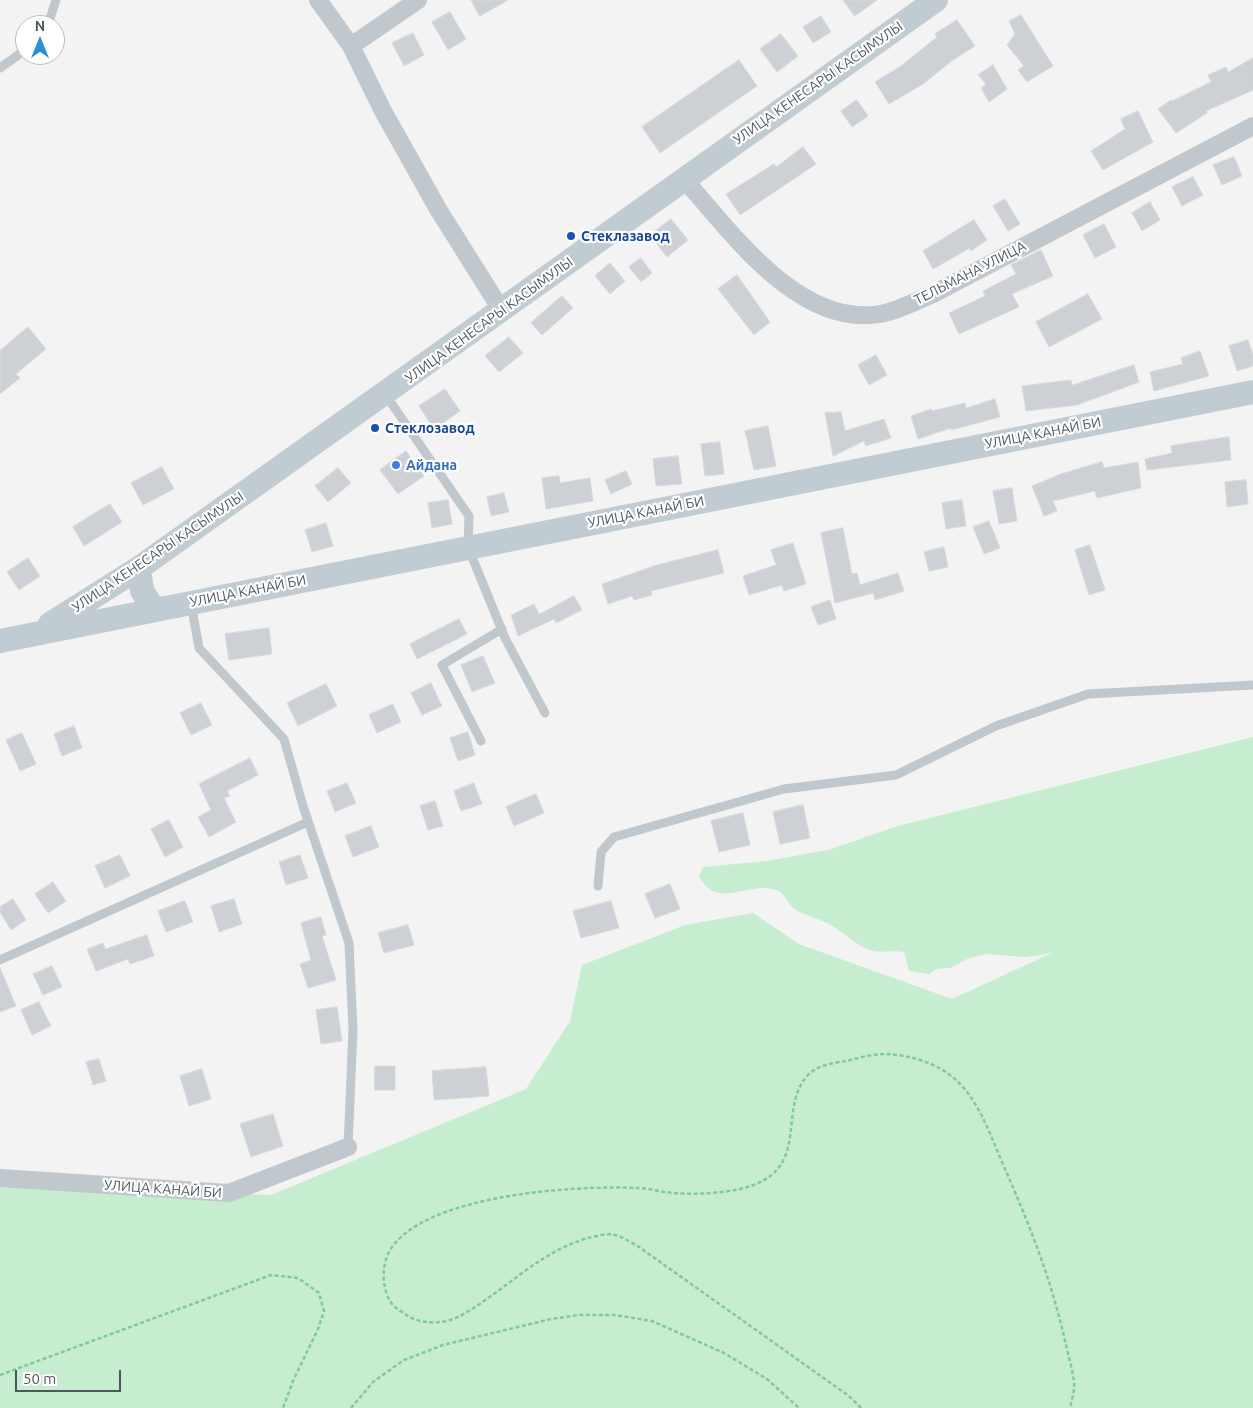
<!DOCTYPE html>
<meta charset="utf-8">
<style>
body{margin:0}
#map{position:relative;width:1253px;height:1408px;overflow:hidden;background:#f4f3f3;font-family:Ubuntu,sans-serif}
canvas{display:block}
.north{position:absolute;left:15px;top:15px;width:50px;height:50px;box-sizing:border-box;background:#fff;border:1px solid #b7bcbf;border-radius:50%;rotate:0deg;font-size:14px;font-weight:700;line-height:20px;text-align:center;color:#4c585e}
.north::after{content:'';display:block;margin:auto;width:18px;height:22px;background:#2b8dd6;clip-path:polygon(50% 0,100% 100%,50% 72%,0 100%)}
.scale{position:absolute;left:15px;top:1370px;width:106px;height:22px;box-sizing:border-box;border:2px solid #4c585e;border-top:0;padding-left:6px;font-size:15px;line-height:18px;white-space:nowrap;color:#4c585e;-webkit-text-stroke:4px #fff;paint-order:stroke}
</style>
<div id="map">
<canvas width="1253" height="1408"></canvas>
<div class="north">N</div>
<div class="scale">50 m</div>
</div>
<script>
const ctx = document.querySelector('canvas').getContext('2d');
ctx.lineJoin = 'round';
function fill(path, color) { ctx.fillStyle = color; ctx.fill(path, 'evenodd'); }
function strokePath(path, color, width, dash) { ctx.strokeStyle = color; ctx.lineWidth = width; ctx.lineCap = dash ? 'butt' : 'round'; ctx.setLineDash(dash || []); ctx.stroke(path); }
function write(font, color, halo, rows, align = 'center') {
  ctx.font = font + ' Ubuntu,sans-serif'; ctx.lineWidth = 4.5; ctx.setLineDash([]); ctx.textBaseline = 'middle'; ctx.strokeStyle = halo; ctx.fillStyle = color; for (const [text, x, y, turn = 0] of rows) {
    ctx.save(); ctx.translate(x, y); ctx.rotate((+turn || 0) * Math.PI / 180); ctx.textAlign = isNaN(turn) ? turn : align; if (halo) ctx.strokeText(text, 0, 0); ctx.fillText(text, 0, 0); ctx.restore();
  }
}
fill(new Path2D(`
 M1253,737V1408H0V1185L271,1195L526,1089L570,1021L582,965L685,925L753,913L799,944L952,999L1052,953L1026,957L986,954L967,959L950,968L937,969L929,974L909,971L904,952C894,950 883,953 873,951C857,947 845,933 831,925C820,919 807,916 796,910C788,906 786,894 778,891C750,878 718,913 699,876L703,867L766,861L828,850L898,826Z`), '#c6edd0');
const building = new Path2D(`
 M471,0H508L480,16Z
 M843,0H877L855,16Z
 M450,12L466,39L448,50L432,22Z
 M1021,15L1053,66L1027,82L1018,70L1024,66L1007,45L1015,34L1009,21Z
 M821,16L831,32L813,43L803,27Z
 M957,20L975,46L953,60L923,84L889,104L875,82L901,66L937,37L935,34Z
 M413,33L424,55L404,66L392,43Z
 M781,34L798,56L777,72L760,49Z
 M1253,58V90L1206,111L1207,113L1176,133L1158,109L1171,100L1172,101L1211,82L1208,75L1226,67L1228,72Z
 M739,60L757,86L660,153L642,127Z
 M993,65L1007,89L989,102L981,88L986,84L978,75Z
 M857,100L868,116L852,127L841,111Z
 M1138,111L1153,142L1103,170L1091,151L1125,129L1121,119Z
 M803,147L816,164L740,215L726,194L774,164L776,167Z
 M1234,157L1242,176L1222,185L1213,165Z
 M1193,177L1203,195L1182,206L1172,187Z
 M1005,199L1020,224L1008,231L993,206Z
 M1150,202L1160,220L1142,231L1132,213Z
 M671,219L688,240L667,257L650,235Z
 M974,220L987,240L971,251L970,248L933,269L923,251Z
 M1104,224L1116,247L1095,258L1083,235Z
 M1041,250L1053,276L1012,294L1019,307L959,334L949,313L985,296L983,291L1016,274L1011,265Z
 M641,258L652,273L641,282L629,267Z
 M610,263L625,281L610,294L595,276Z
 M737,275L770,322L754,335L718,289Z
 M1088,294L1102,319L1049,347L1036,322Z
 M562,296L573,308L542,335L531,323Z
 M28,327L46,349L16,374L20,378L0,394V351Z
 M509,337L523,353L499,372L485,356Z
 M1248,340L1253,355V366L1237,371L1229,346Z
 M1200,351L1209,376L1154,391L1150,372L1183,364L1181,358Z
 M876,355L887,375L869,385L858,365Z
 M1134,365L1139,382L1077,405L1026,411L1022,386L1071,380L1072,385Z
 M445,389L460,411L434,429L419,406Z
 M995,399L1000,417L951,430V428L918,439L911,416L931,409L932,411L965,403L966,408Z
 M841,412L845,431L884,419L891,438L866,446L864,441L833,456L825,413Z
 M768,426L776,466L754,470L745,431Z
 M1229,437L1231,460L1147,470L1145,459L1172,453L1171,446Z
 M720,442L724,474L705,476L701,444Z
 M406,451L424,476L398,494L380,470Z
 M678,456L682,484L656,486L653,459Z
 M1102,462L1104,468L1138,462L1141,488L1097,498L1095,491L1053,501L1057,511L1044,516L1032,486L1061,474Z
 M162,467L174,489L143,505L131,483Z
 M338,468L351,483L328,502L315,486Z
 M626,471L632,484L611,494L605,480Z
 M559,476L560,483L590,478L593,501L546,509L542,478Z
 M1246,480L1248,504L1227,507L1225,482Z
 M1012,488L1017,521L999,524L993,491Z
 M504,493L509,512L491,516L487,497Z
 M448,500L452,524L432,528L428,503Z
 M962,500L966,526L946,529L942,503Z
 M110,504L122,522L84,546L73,527Z
 M989,521L1000,548L984,554L973,527Z
 M326,523L333,546L312,552L305,530Z
 M843,528L852,574L857,573L860,585L898,573L904,591L875,600L873,593L835,603L821,533Z
 M793,543L806,584L784,591L782,585L749,595L743,576L776,565L771,550Z
 M1090,545L1105,590L1089,595L1075,550Z
 M944,547L948,567L929,571L924,552Z
 M718,550L724,573L651,591L652,595L634,600L632,596L608,604L602,584L657,565Z
 M28,558L40,576L19,590L7,572Z
 M574,596L582,610L556,623L554,619L518,636L511,615L534,604L539,614Z
 M830,600L836,619L818,625L811,607Z
 M459,619L467,634L417,659L410,644Z
 M269,628L272,654L229,660L225,634Z
 M483,656L495,683L472,692L461,665Z
 M431,683L442,706L422,715L411,693Z
 M326,684L337,706L298,726L287,703Z
 M201,703L212,725L191,735L180,713Z
 M393,704L401,722L377,733L369,715Z
 M74,726L82,748L62,756L54,734Z
 M468,732L475,755L458,761L450,738Z
 M22,733L36,764L20,771L6,740Z
 M250,758L258,775L227,791L230,796L224,798L236,822L209,837L198,817L211,810L199,784Z
 M347,783L356,803L335,812L327,791Z
 M474,783L482,804L461,811L454,791Z
 M536,794L544,813L514,826L506,807Z
 M435,801L443,826L428,830L420,806Z
 M803,805L810,838L780,844L773,812Z
 M743,813L750,845L719,852L711,821Z
 M169,820L183,847L165,857L151,829Z
 M371,826L379,847L353,857L345,836Z
 M120,855L130,876L105,888L95,866Z
 M300,855L308,878L286,885L279,862Z
 M53,882L66,901L48,913L35,894Z
 M670,884L680,909L655,918L645,894Z
 M13,899L26,920L11,930L0,912V907Z
 M234,899L242,924L219,932L211,906Z
 M185,901L193,922L166,932L158,911Z
 M611,901L619,928L581,938L573,911Z
 M321,917L326,935L322,936L336,980L308,988L300,964L311,960L301,923Z
 M408,925L414,945L384,953L378,933Z
 M147,935L154,956L130,964L128,959L96,971L87,949L103,943L105,949Z
 M52,966L62,987L43,995L33,974Z
 M0,968L16,1006L0,1012Z
 M39,1002L51,1026L32,1035L21,1010Z
 M337,1007L342,1041L321,1044L316,1010Z
 M99,1059L106,1081L93,1085L86,1062Z
 M375,1066H395V1090H375Z
 M486,1067L489,1096L434,1100L432,1071Z
 M202,1069L211,1099L189,1106L180,1076Z
 M273,1114L283,1146L251,1157L240,1124Z`);
fill(building, '#cdd0d4');
strokePath(building, '#d7d9dd', 1);
strokePath(new Path2D(`
 M0,1375L271,1275L298,1278L319,1293L324,1311L318,1329L293,1381L283,1408
 M351,1408L373,1382L404,1360L443,1345L551,1319L579,1315H615L652,1321L724,1353L767,1379L799,1408
 M861,1408L849,1396L639,1247C632,1243 623,1237 615,1235C607,1233 596,1236 588,1238C538,1252 504,1292 460,1316C445,1324 423,1325 408,1316C403,1312 396,1309 392,1304C382,1290 381,1268 389,1252C421,1194 578,1185 638,1188C647,1188 656,1191 665,1192C688,1195 716,1194 740,1189C815,1172 775,1110 808,1075C818,1065 833,1063 846,1061C858,1058 873,1054 886,1054C910,1055 937,1063 955,1079C979,1101 989,1132 1002,1162C1028,1221 1051,1278 1065,1341C1068,1354 1072,1368 1074,1381C1075,1390 1072,1399 1070,1408`), '#81c89b', 2.5, [4, 2.5]);
strokePath(new Path2D(`
 M48,25L56,0
 M0,68L25,50
 M385,394L469,516L468,547L505,638L545,713
 M191,603L199,648L284,739L303,806L349,943L353,1030L348,1147
 M481,741L442,665L502,629
 M598,886L601,852L614,837L784,789L896,775L996,726L1088,694L1253,685
 M0,960L308,822`), '#c0c8cd', 9);
strokePath(new Path2D(`
 M318,0L351,46L383,111L438,209L502,311
 M351,46L418,0
 M684,179C731,232 799,328 880,314C898,311 916,301 933,294L1253,126
 M0,1178L229,1193L348,1147`), '#c0c8cd', 18);
strokePath(new Path2D(`
 M139,568L142,591L155,610
 M50,624L139,568L936,0
 M0,641L1253,392`), '#c0cbd2', 24);
for (const [x, y, r, color] of [
 [571,236,5,"#1a4fb4"],
 [375,428,5,"#1a4fb4"],
 [396,465,5,"#3f7fe0"]
]) { const dot = new Path2D(); dot.arc(x, y, r, 0, 2 * Math.PI); ctx.fillStyle = color; ctx.fill(dot); strokePath(dot, '#fff', 2); }
write('14px', '#4c585e', '#fff', [
 ["УЛИЦА КЕНЕСАРЫ КАСЫМУЛЫ",818,83,-35],
 ["ТЕЛЬМАНА УЛИЦА",970,273,-27],
 ["УЛИЦА КЕНЕСАРЫ КАСЫМУЛЫ",489,320,-36],
 ["УЛИЦА КАНАЙ БИ",1043,433,-11],
 ["УЛИЦА КАНАЙ БИ",646,512,-11],
 ["УЛИЦА КЕНЕСАРЫ КАСЫМУЛЫ",158,552,-34],
 ["УЛИЦА КАНАЙ БИ",248,591,-11],
 ["УЛИЦА КАНАЙ БИ",163,1189,4]
]);
write('bold 14px', '#164399', '#fff', [
 ["Стеклазавод",581,236],
 ["Стеклозавод",385,428]
], 'left');
write('bold 14px', '#366cbe', '#fff', [
 ["Айдана",406,465]
], 'left');
</script>
